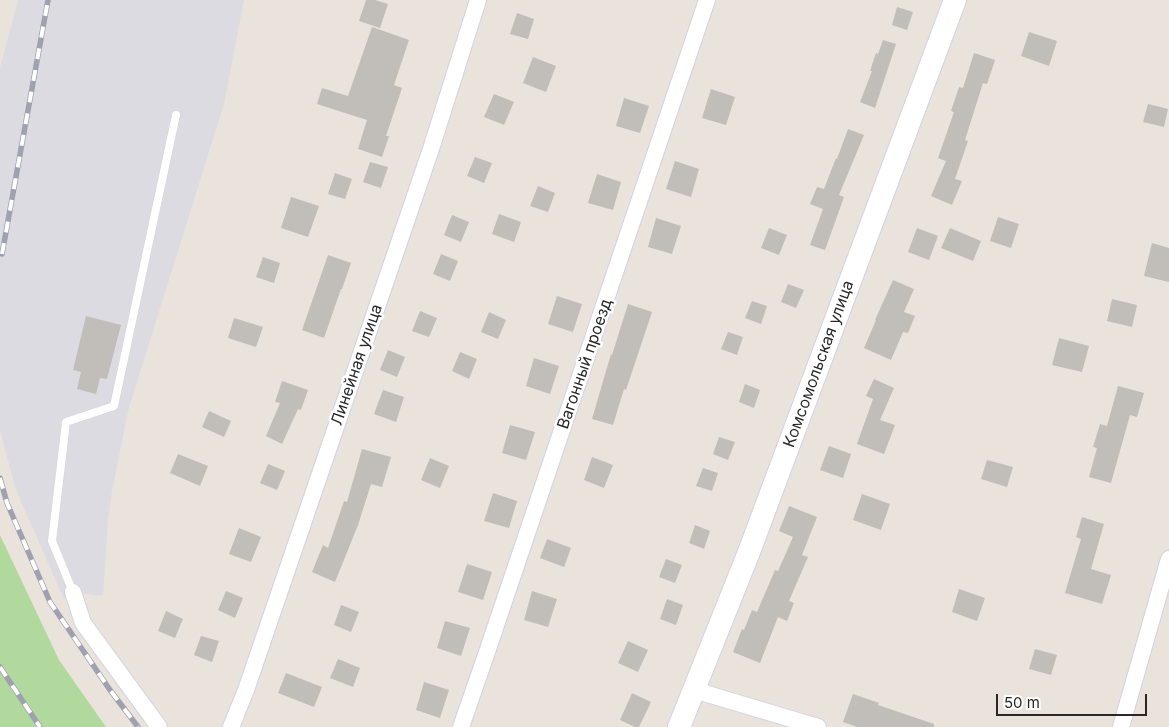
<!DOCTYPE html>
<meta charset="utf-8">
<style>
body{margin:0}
#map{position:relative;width:1169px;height:727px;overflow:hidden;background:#e9e3db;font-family:Inter,sans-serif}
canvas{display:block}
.scale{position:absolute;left:996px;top:694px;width:151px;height:22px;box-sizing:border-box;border:2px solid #282828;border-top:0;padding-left:6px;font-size:15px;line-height:18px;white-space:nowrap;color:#282828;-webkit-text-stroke:4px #fff;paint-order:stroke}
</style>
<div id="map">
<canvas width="1169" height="727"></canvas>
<div class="scale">50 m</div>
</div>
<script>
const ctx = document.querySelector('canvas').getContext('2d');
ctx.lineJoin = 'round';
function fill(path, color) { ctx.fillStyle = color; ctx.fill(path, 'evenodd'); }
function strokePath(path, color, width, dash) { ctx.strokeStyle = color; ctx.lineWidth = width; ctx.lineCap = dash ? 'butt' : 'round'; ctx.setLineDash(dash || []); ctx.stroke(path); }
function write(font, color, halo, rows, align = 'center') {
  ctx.font = font + ' Inter,sans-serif'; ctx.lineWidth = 5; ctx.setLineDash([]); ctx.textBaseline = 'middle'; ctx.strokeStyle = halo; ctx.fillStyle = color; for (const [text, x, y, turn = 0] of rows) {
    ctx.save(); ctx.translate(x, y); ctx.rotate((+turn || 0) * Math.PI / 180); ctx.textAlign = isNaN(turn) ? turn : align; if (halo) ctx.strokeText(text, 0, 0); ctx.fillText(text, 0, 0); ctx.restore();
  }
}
fill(new Path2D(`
 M18,0H244L224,104L128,411L112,491L108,520L103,596L73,592L64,599L16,490L0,431V68Z`), '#dddbe2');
fill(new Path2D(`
 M0,535L59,660L106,727H0Z`), '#b1d99e');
fill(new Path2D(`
 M366,0H375L388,4L380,28L359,21Z
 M897,7L913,12L907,30L892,25Z
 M517,13L534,19L528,39L510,34Z
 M372,27L409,40L394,85L402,88L386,136H389L382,157L358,149L367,120L317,104L322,88L348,96Z
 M1029,32L1057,41L1049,66L1021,56Z
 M883,40L896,44L875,108L860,102L872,71H870L876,53L878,54Z
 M974,53L995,60L987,84L983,83L965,140L968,141L955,179L962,181L952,205L931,196L946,161L938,158L954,112L951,111L959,87L963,88Z
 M533,57L556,66L546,92L523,83Z
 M711,89L735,97L726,125L702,118Z
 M494,94L514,102L504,125L484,117Z
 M624,98L649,106L640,133L616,126Z
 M1148,104L1168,109L1164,127L1143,122Z
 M848,129L864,135L839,195L844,197L825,250L810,245L823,209L810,204L817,187L824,189L836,158L837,159Z
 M475,157L492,163L484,183L467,176Z
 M675,161L699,169L691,197L666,189Z
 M370,162L388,167L381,188L363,182Z
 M335,173L352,179L345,199L328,194Z
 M597,174L621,182L613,210L588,203Z
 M538,186L555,193L548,212L530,206Z
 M291,197L319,206L308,237L281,228Z
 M499,214L521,222L514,242L492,234Z
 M452,215L469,222L461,242L444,235Z
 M998,217L1019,224L1011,248L990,241Z
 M656,218L681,226L672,254L648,247Z
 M769,228L787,235L779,255L761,248Z
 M917,228L938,236L929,260L908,252Z
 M950,228L981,241L973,261L941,248Z
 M1152,243L1169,248V282L1144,276Z
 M441,254L458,261L450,281L433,274Z
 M328,255L351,263L342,289H341L324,338L302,330Z
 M263,257L280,263L274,283L256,277Z
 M893,280L914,289L904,312L915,316L908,333L903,332L891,360L864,348L876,320H875Z
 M788,284L804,290L796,308L781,302Z
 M557,296L582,304L573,332L548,324Z
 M1112,299L1137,305L1132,327L1107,321Z
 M752,301L767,306L761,324L745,318Z
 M628,304L652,312L626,390L624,389L613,425L592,419L611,354L612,355Z
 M420,311L437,318L429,337L412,331Z
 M489,312L506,320L498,339L481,332Z
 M86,316L121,325L107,379L100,378L96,394L77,389L81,372L73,370Z
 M234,318L263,327L256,347L228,338Z
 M728,332L743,337L737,355L721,349Z
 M1059,338L1089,346L1082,372L1052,365Z
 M388,350L405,357L397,377L380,370Z
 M460,352L477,359L469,379L452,371Z
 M534,358L559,366L550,394L526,386Z
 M874,379L894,388L880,420L895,425L884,454L857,444L873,399L866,396Z
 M282,381L308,390L301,410L298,409L282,444L266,436L280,403L275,402Z
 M745,384L760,390L754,408L739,402Z
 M1118,386L1144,393L1137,417L1130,415L1111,483L1089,477L1097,448L1093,447L1100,424L1107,426Z
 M383,390L404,397L396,422L374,414Z
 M209,411L231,421L224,437L202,427Z
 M510,425L535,432L526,460L502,453Z
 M719,437L735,442L728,460L713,454Z
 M829,446L851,454L843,478L820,470Z
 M362,449L391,457L382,487L371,484L358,525L335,582L312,572L323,545L328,548L344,501L347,502Z
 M178,454L208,466L200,486L170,473Z
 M592,457L613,465L604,488L584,480Z
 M430,458L449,466L440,488L421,480Z
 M987,460L1013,467L1007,487L981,479Z
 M268,464L285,471L277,490L260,483Z
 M703,468L718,473L712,491L696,486Z
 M493,493L517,501L509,528L484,521Z
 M862,494L890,504L881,530L853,520Z
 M789,506L817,517L802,555L808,557L789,601L794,603L787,621L778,617L760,663L733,652L742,629L744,630L752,610L757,612L775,570L778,571L793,537L779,531Z
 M1082,517L1104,524L1091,569L1111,575L1102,604L1065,593L1081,539L1076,537Z
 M695,525L710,531L704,549L689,543Z
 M239,528L261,537L251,562L229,554Z
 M547,539L571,548L564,567L540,558Z
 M666,559L682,565L675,583L659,577Z
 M467,564L492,572L483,600L458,592Z
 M959,589L985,598L977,621L952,612Z
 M226,591L243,598L235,618L218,610Z
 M532,591L557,599L548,627L524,620Z
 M667,599L683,605L676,625L660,619Z
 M341,605L359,612L351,632L334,625Z
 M166,611L183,619L175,638L158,631Z
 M445,621L470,628L461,656L437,648Z
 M201,636L219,641L212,662L194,655Z
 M628,641L648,650L638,672L618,663Z
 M1035,649L1057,655L1051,675L1029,669Z
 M338,659L360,668L353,687L330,678Z
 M286,673L322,687L314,707L278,693Z
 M424,682L449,690L440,718L416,710Z
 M632,693L651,702L639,727H635L620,720Z
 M853,694L879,703L878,705L934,724V727H857L843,722Z`), '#c1bdb8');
const lane = new Path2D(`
 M73,592L52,541L66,422L114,406L176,115`);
const street = new Path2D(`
 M73,592L83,623L159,727
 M694,690L818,727
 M231,727L246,690L431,149L478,0
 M461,727L486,655L707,0
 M1121,727L1169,559`);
const secondary = new Path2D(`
 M679,727L749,552L955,0`);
strokePath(lane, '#d1d3df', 9);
strokePath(street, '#d1d3df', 18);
strokePath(secondary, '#d1d3df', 24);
strokePath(lane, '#fff', 8);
strokePath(street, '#fff', 16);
strokePath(secondary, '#fff', 22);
const rail = new Path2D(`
 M2,254L48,0
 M0,478L7,503L50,602L110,690L138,727
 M0,667L40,727`);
strokePath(rail, '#9fa1b0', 5.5);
strokePath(rail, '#fff', 4, [11]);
write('16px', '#282828', '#fff', [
 ["Вагонный проезд",585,364,-71],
 ["Комсомольская улица",819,364,-70],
 ["Линейная улица",357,365,-71]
]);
</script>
